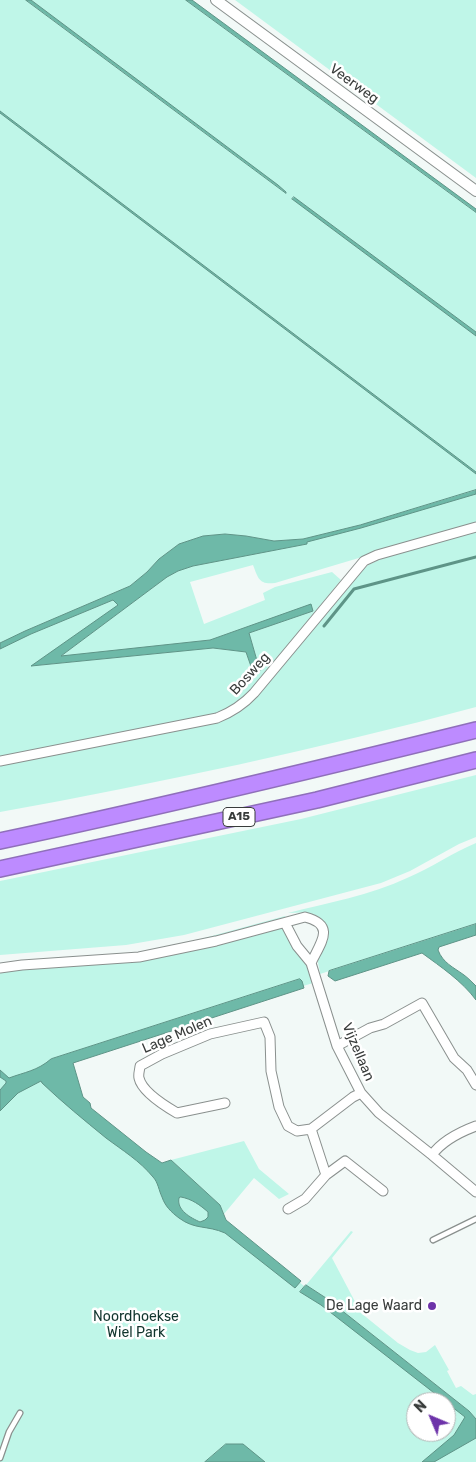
<!DOCTYPE html>
<style>
body{margin:0}
#map{position:relative;width:476px;height:1462px;overflow:hidden;background:#f2f9f7;font-family:Rubik,sans-serif}
canvas{display:block}
.north{position:absolute;left:406px;top:1392px;width:50px;height:50px;box-sizing:border-box;background:#fff;border:1px solid #b0b1b1;border-radius:50%;rotate:315deg;font-size:14px;font-weight:700;line-height:20px;text-align:center;color:#393c3b}
.north::after{content:'';display:block;margin:auto;width:18px;height:22px;background:#6d33a9;clip-path:polygon(50% 0,100% 100%,50% 72%,0 100%)}
</style>
<div id="map">
<canvas width="476" height="1462"></canvas>
<div class="north">N</div>
</div>
<script>
const ctx = document.querySelector('canvas').getContext('2d');
ctx.lineJoin = 'round';
function fill(path, color) { ctx.fillStyle = color; ctx.fill(path, 'evenodd'); }
function strokePath(path, color, width, dash) { ctx.strokeStyle = color; ctx.lineWidth = width; ctx.lineCap = dash ? 'butt' : 'round'; ctx.setLineDash(dash || []); ctx.stroke(path); }
function write(font, color, halo, rows, align = 'center') {
  ctx.font = font + ' Rubik,sans-serif'; ctx.lineWidth = 5; ctx.setLineDash([]); ctx.textBaseline = 'middle'; ctx.strokeStyle = halo; ctx.fillStyle = color; for (const [text, x, y, turn = 0] of rows) {
    ctx.save(); ctx.translate(x, y); ctx.rotate((+turn || 0) * Math.PI / 180); ctx.textAlign = isNaN(turn) ? turn : align; if (halo) ctx.strokeText(text, 0, 0); ctx.fillText(text, 0, 0); ctx.restore();
  }
}
fill(new Path2D(`
 M0,0H26L286,193V192L278,185L31,0H186L476,212V332L294,197L292,199L476,336V472L0,111Z
 M235,0H476V178Z
 M0,113L476,474V490L360,525L303,539L274,541L246,536L225,534L203,536L179,544L159,559L147,572L130,586L25,631L0,643Z
 M476,494V523L275,583C259,585 258,578 253,565L190,582L204,624L265,600L263,593L275,587L332,572L341,580L245,698L228,710L200,720L0,757V649L31,634L113,600L119,605L33,666L213,648L246,652L254,675L260,671L249,633L313,611L311,605L210,640L60,657L167,577L178,571L193,566L306,544V542L361,528Z
 M476,529V707C319,749 160,783 0,812V762L225,718L340,593L368,565L394,553Z
 M476,775V837L459,844L410,871L381,883L184,935L126,945L0,955V881L301,819Z
 M476,843V924L320,974C320,970 318,965 318,962C318,955 324,950 326,944C333,930 324,915 308,913C302,912 295,913 288,913C327,903 371,895 407,878C431,868 452,853 476,843Z
 M285,916L303,959L307,961L313,983L193,1020L47,1068L46,1081L186,1189L405,1369L476,1422V1462H0V969L120,961ZM416,1402H446V1432H416Z
 M244,1141L259,1169L289,1194L279,1199L254,1178L224,1214L220,1205L171,1160Z
 M351,1231L353,1232L332,1258L361,1313L398,1343L410,1350L418,1353L426,1352L435,1345L449,1370L447,1371L456,1388L461,1386L473,1395L476,1394V1419L469,1411L326,1298L306,1285Z`), '#bff6e8');
const water = new Path2D(`
 M26,0H31L278,185L286,192V193Z
 M186,0H192L476,209V212Z
 M0,111L476,472V474L0,113Z
 M294,197L476,332V336L292,199Z
 M476,490V494L361,528L307,542V544L193,566L178,571L167,577L61,656L210,640L311,604L313,611L249,633L260,671L254,675L246,652L213,648L31,666L118,605L113,600L31,634L0,649V643L25,631L130,586L147,572L159,559L179,544L203,536L225,534L246,536L274,541L303,539L360,525Z
 M476,924V935L439,947L438,950C443,963 453,967 464,975C468,978 472,982 476,986V1000C462,981 441,967 422,953L335,981L328,976L329,971Z
 M300,979L302,981L304,988L73,1063L83,1097L90,1103L91,1108L146,1152L162,1163L171,1160L220,1205L226,1220L301,1281L295,1288L225,1233C207,1225 195,1230 179,1218C171,1212 165,1206 162,1197C159,1191 158,1182 153,1177C140,1161 122,1150 106,1138C84,1120 63,1103 42,1083L41,1081L18,1093L0,1111V1090L6,1083V1081L0,1077V1070L9,1078C25,1072 37,1071 51,1059ZM181,1197C192,1199 200,1205 208,1212V1217L205,1220L200,1222C191,1218 176,1210 179,1198Z
 M306,1285L326,1298L469,1411L476,1419V1438L434,1462H422L454,1435L465,1417L321,1305L300,1292Z
 M226,1444H243L265,1462H205Z`);
fill(water, '#6eb9a8');
strokePath(water, '#5e9487', 1);
strokePath(new Path2D(`
 M324,626L354,589L476,557`), '#5e9487', 3);
const service = new Path2D(`
 M433,1240L476,1219
 M0,1458L9,1432L20,1413`);
const minor = new Path2D(`
 M0,761L217,718C232,712 243,705 254,693L364,561L377,555L476,527
 M311,963L337,1046L361,1093L379,1113L432,1155L476,1192
 M0,968L22,965L139,957L216,941L305,917C336,925 321,942 311,963L297,946L285,923
 M337,1046L370,1028L384,1024L422,1003L454,1058L467,1070L476,1085
 M225,1103L177,1113C165,1106 142,1092 139,1078C138,1074 140,1069 140,1066L162,1054L210,1034L264,1022L270,1037L271,1071L279,1107L288,1126L297,1131L311,1129L353,1097L361,1093
 M311,1129L326,1175
 M432,1155C442,1141 460,1132 476,1126
 M288,1209L305,1199L326,1175L345,1161L383,1191`);
const tertiary = new Path2D(`
 M216,0L476,191`);
const motorway = new Path2D(`
 M0,841C160,807 318,769 476,730
 M0,869L317,800L476,760`);
strokePath(service, '#8a908e', 7);
strokePath(minor, '#8a908e', 11);
strokePath(tertiary, '#8a908e', 12);
strokePath(motorway, '#8f6fba', 18);
strokePath(service, '#fff', 4.5);
strokePath(minor, '#fff', 9);
strokePath(tertiary, '#fff', 10);
strokePath(motorway, '#bd8bff', 15);
for (const [x, y, r, color] of [
 [432,1306,5,"#6d33a9"]
]) { const dot = new Path2D(); dot.arc(x, y, r, 0, 2 * Math.PI); ctx.fillStyle = color; ctx.fill(dot); strokePath(dot, '#fff', 2); }
for (const [x, y, w] of [
 [239,817,32]
]) { const box = new Path2D(); box.roundRect(x - w / 2, y - 9.5, w, 19, 4); ctx.fillStyle = '#fff'; ctx.fill(box); strokePath(box, '#393c3b', 1); }
write('bold 12px', '#393c3b', null, [
 ["A15",239,817]
]);
write('14px', '#393c3b', '#fff', [
 ["Veerweg",354,84,36],
 ["Bosweg",250,674,-48],
 ["Lage Molen",177,1035,-23],
 ["Vijzellaan",358,1052,67]
]);
write('14px', '#393c3b', '#fff', [
 ["De Lage Waard",422,1306]
], 'right');
write('14px', '#11352e', '#fff', [
 ["Noordhoekse",136,1317],
 ["Wiel Park",136,1333]
]);
</script>
